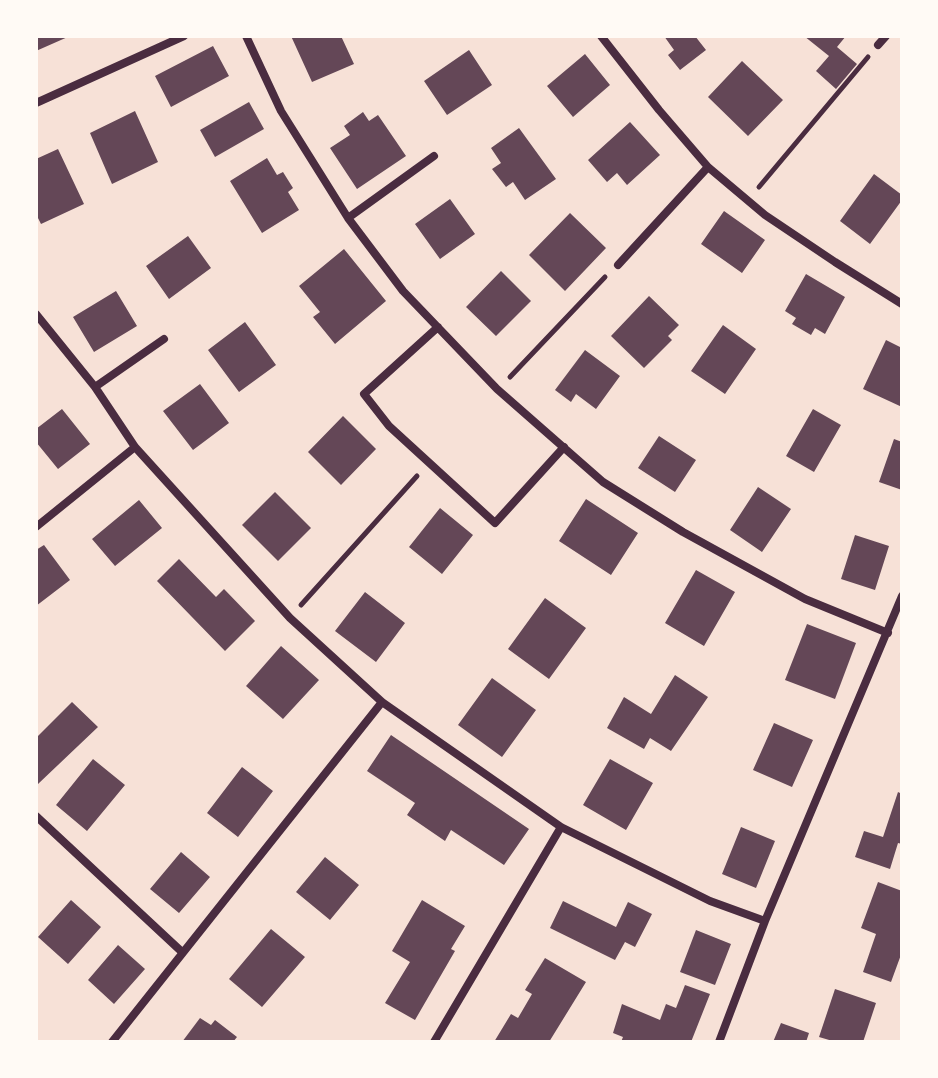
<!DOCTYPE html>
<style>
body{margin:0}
#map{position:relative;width:938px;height:1078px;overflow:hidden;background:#f7e1d7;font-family:Cabin,sans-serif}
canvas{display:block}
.frame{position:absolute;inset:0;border:38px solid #fffaf5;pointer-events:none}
</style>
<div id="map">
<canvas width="938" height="1078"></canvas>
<div class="frame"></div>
</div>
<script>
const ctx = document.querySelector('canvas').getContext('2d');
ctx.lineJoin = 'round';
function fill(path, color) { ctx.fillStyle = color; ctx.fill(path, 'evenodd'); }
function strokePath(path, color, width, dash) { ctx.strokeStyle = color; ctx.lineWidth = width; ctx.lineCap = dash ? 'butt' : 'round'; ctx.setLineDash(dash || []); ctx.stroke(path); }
fill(new Path2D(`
 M36,36H70L36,51Z
 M291,36H341L354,64L312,82Z
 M664,36H695L706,50L680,70L668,55L674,50Z
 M804,36H846L837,47L857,64L836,89L816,71L829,56Z
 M213,46L229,76L171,107L155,76Z
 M469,50L492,85L447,115L424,81Z
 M585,54L610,85L573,117L547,86Z
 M742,61L783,100L748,136L708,97Z
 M249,102L264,129L215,157L200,130Z
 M135,111L158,162L112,184L90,133Z
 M363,112L369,121L378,115L406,156L357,189L330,148L350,135L344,126Z
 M630,122L660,155L627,185L617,173L607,182L588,160Z
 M519,128L556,179L525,200L513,182L506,187L492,169L501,163L491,148Z
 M58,149L84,204L41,224L36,214V159Z
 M267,158L277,175L283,172L293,188L288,192L299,210L262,233L230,181Z
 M874,174L902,195V200L870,244L840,221Z
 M450,199L475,234L440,259L415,224Z
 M724,211L765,240L742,273L701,244Z
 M570,213L606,248L565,291L529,255Z
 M188,236L211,268L169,299L146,266Z
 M344,249L386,301L335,344L313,317L320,312L299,286Z
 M501,271L531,301L496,336L466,307Z
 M806,274L845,297L825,334L815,328L811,335L792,324L796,318L785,311Z
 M116,291L137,326L94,352L73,317Z
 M649,296L679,325L668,336L672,340L644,368L611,336Z
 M245,322L276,365L239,392L208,350Z
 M723,325L756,349L725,394L691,371Z
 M886,340L902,348V407L863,389Z
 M585,350L620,376L596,409L576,394L571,402L555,390Z
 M200,384L229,423L193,450L163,411Z
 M62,409L90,444L58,469L36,442V429Z
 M813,409L841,425L814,472L786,456Z
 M343,416L376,449L341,485L308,452Z
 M659,436L696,460L675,492L638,468Z
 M894,439L902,442V490L879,482Z
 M758,487L791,509L762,552L730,530Z
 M275,492L311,528L278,561L242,525Z
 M586,499L638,533L611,575L559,541Z
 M139,500L162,528L115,566L92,539Z
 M440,508L473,535L442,574L409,547Z
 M855,535L889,546L875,590L841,579Z
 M44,545L70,580L36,606V550Z
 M179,559L216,597L224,589L255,621L225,651L157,581Z
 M696,570L735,592L704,646L665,623Z
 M365,592L405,623L376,662L335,631Z
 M545,598L586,628L549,679L508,649Z
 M807,624L856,643L835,699L785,680Z
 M281,646L319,680L283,719L246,686Z
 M675,675L708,697L671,751L650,738L644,749L607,728L624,697L651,714Z
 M492,678L536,710L502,757L458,725Z
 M72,702L98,727L38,784L36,782V738Z
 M774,723L813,740L792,787L753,770Z
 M391,735L529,829L504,865L451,830L445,841L407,815L415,803L367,771Z
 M93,759L125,785L87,831L56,805Z
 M610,759L653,783L626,830L583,805Z
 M242,767L273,791L238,837L207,813Z
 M898,792L902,794V844L898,843L890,869L855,857L864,831L883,837Z
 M741,827L775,841L756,888L722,874Z
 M181,852L210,877L179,913L150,889Z
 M325,857L359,885L330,920L296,892Z
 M878,882L902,891V952L891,982L863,972L876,934L861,928Z
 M71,900L101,927L68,964L38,937Z
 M422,900L465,926L451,949L455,951L415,1020L385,1003L410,962L392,951Z
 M563,901L616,927L628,902L652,914L635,947L625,942L615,960L550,928Z
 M271,929L305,957L262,1007L229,979Z
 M696,930L731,944L715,985L680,972Z
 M118,945L145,969L114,1004L88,980Z
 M545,958L586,982L549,1042H494L511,1014L518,1018L532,994L525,990Z
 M685,985L710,994L691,1042H621L623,1037L613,1033L622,1004L660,1020L666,1004L676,1008Z
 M835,989L876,1003L863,1042H836L819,1037Z
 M200,1018L211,1025L215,1020L237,1037L233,1042H182Z
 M781,1023L809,1033L806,1042H773Z`), '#644757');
strokePath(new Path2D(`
 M759,187L868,57
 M510,377L605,277
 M301,605L417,476`), '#4a2c40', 5);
strokePath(new Path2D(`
 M246,36L281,111L348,218L403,291L497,389L603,482L683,532L805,599L888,633
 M601,36L659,110L708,167L765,215L835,262L902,304
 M878,45L886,36
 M36,103L184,36
 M348,218L434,156
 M618,265L708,167
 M36,314L95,387L135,447L290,618L382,702L561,827L710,901L765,921
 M438,327L364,394L389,426L495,523L564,447
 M95,387L164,339
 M36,527L135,447
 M36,816L182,952
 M112,1042L382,702
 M434,1042L561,827
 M719,1042L765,921L902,596`), '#4a2c40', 8);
</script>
